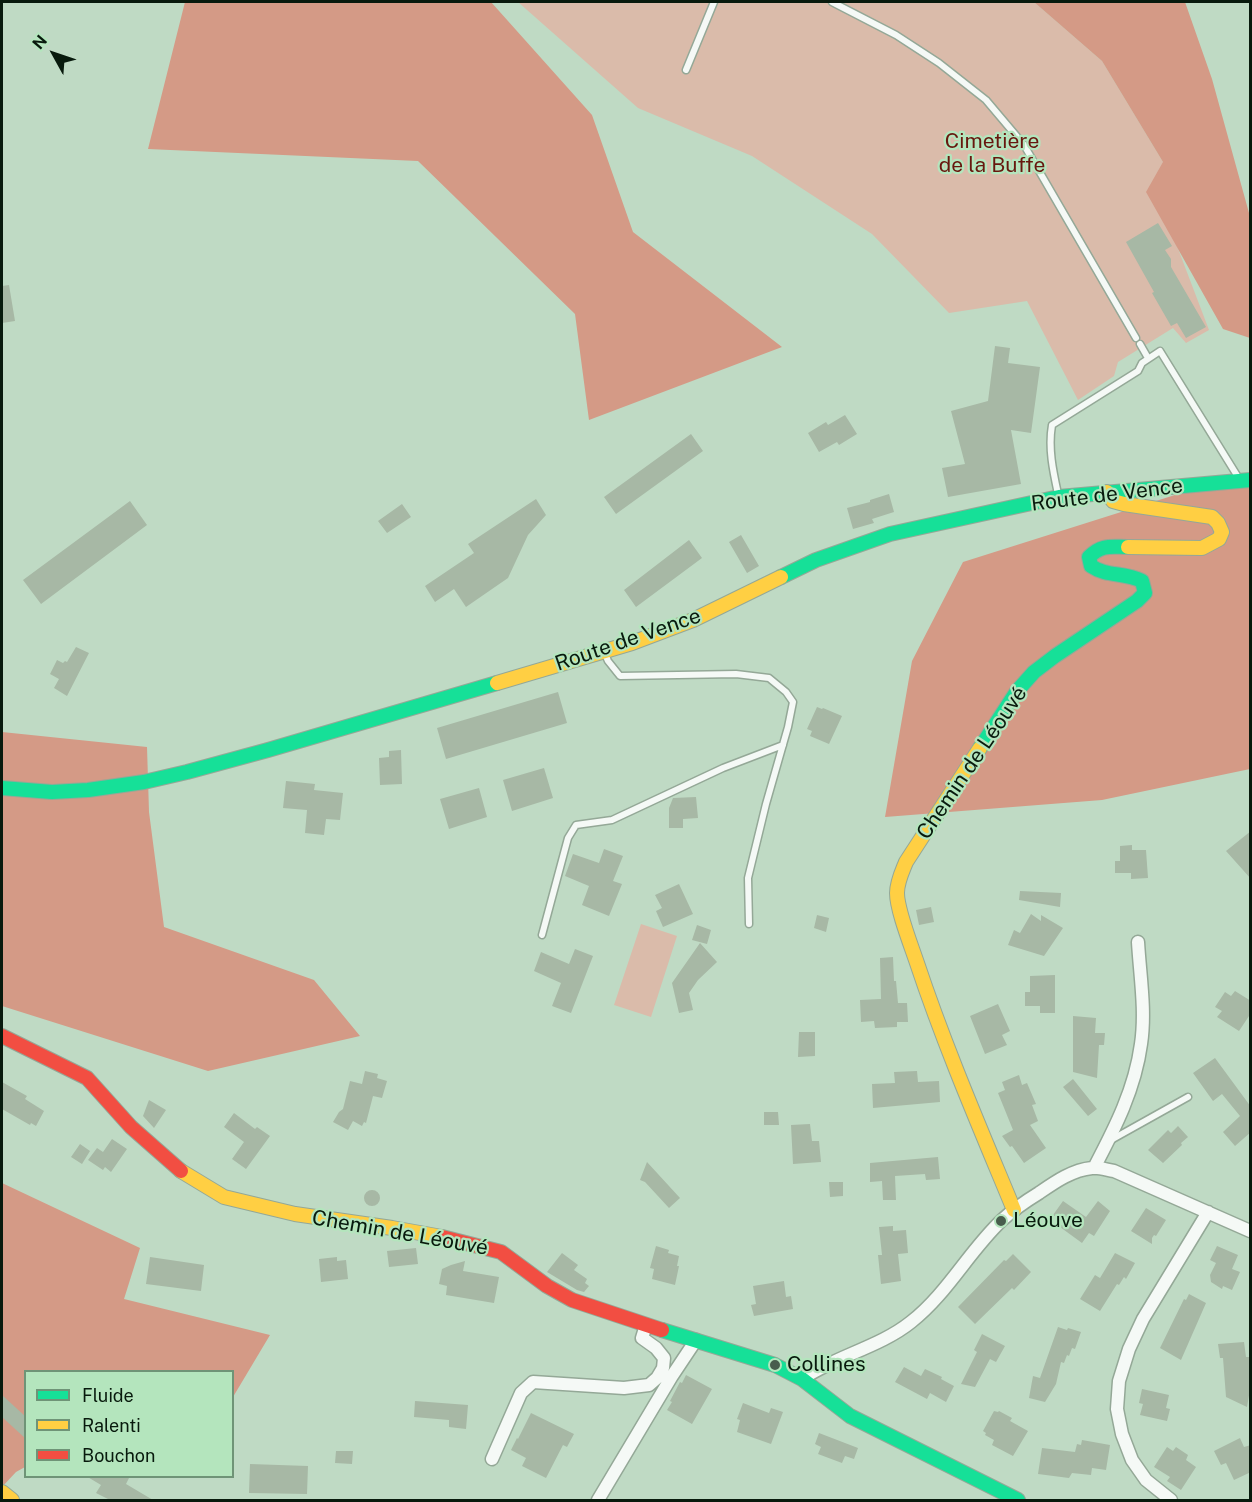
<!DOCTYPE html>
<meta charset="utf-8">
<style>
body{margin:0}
#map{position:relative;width:1252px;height:1502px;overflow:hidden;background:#bfdac4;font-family:"Public Sans",sans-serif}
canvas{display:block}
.frame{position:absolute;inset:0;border:3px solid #081a0d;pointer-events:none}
.legend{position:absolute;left:24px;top:1370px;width:210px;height:108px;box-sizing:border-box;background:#b4e5bd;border:2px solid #6f9477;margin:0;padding:8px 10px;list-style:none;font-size:18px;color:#081a0d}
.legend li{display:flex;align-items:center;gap:12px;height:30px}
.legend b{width:30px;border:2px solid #6f9477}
.north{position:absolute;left:24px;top:24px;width:60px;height:60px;-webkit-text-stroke:4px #b4e5bd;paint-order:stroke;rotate:310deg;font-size:16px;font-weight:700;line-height:24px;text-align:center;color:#081a0d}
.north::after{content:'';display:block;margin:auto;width:21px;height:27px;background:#081a0d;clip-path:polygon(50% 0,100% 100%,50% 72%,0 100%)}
</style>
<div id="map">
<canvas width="1252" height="1502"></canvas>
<div class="frame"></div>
<ul class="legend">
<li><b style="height:8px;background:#16e098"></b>Fluide</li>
<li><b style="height:8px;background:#ffcf43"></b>Ralenti</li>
<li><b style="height:8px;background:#f24e42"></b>Bouchon</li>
</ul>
<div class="north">N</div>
</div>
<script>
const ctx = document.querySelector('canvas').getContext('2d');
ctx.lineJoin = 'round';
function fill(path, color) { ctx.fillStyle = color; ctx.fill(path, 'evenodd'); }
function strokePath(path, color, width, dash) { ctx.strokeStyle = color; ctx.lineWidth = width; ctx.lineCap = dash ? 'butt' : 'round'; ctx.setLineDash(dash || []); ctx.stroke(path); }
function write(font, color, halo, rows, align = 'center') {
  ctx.font = font + ' "Public Sans",sans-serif'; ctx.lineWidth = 4.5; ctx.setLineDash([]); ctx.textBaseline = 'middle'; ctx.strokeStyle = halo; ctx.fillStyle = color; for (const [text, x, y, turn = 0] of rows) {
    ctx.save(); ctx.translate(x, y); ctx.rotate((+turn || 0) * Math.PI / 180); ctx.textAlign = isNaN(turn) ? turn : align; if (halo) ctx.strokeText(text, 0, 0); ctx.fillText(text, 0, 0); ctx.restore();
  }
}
fill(new Path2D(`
 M518,2H1034L1102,61L1163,162L1177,246L1209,330L1186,343L1173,328L1118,362L1114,376L1078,400L1027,301L949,313L872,234L752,156L638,108Z
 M641,924L677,936L651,1017L614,1005Z`), '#dabbaa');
fill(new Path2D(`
 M185,2H491L592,115L633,232L782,347L589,420L575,314L418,161L148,149Z
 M1034,2H1185L1212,79L1249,213L1250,215V338L1223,329L1146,192L1163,162L1102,61Z
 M1197,488H1250V769L1102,800L885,817L912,661L963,562Z
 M2,732L147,747L149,812L164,927L314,980L360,1036L208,1071L2,1006Z
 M2,1183L140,1248L124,1299L270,1335L233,1397L232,1372H26L25,1467L16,1472L2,1487Z`), '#d49a86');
fill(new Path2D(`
 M1158,223L1172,246L1165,250L1171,259V267L1206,327L1186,338L1177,323L1171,326L1152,293L1154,292L1126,242Z
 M9,285L15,321L2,323V286Z
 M995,346L1010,348L1008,363L1040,367L1031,433L1011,430L1021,484L948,497L942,468L965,464L951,411L988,401Z
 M845,415L857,434L839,445L837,442L819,452L808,433L826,422L828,425Z
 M691,434L703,451L616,514L604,497Z
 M889,494L894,512L872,519L874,523L853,529L847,508L870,502V500Z
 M536,499L546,515L528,535L508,578L466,607L454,589L435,602L425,586L474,553L468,544Z
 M130,501L147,525L41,604L23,580Z
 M402,504L411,517L387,533L378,521Z
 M741,535L759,566L747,573L729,542Z
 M689,540L702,558L636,607L624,590Z
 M76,647L89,653L67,696L54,688L59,679L50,674L57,660L63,663L65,661L67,662Z
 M558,692L567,723L446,759L437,728Z
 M817,707L822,709L823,708L842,716L829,744L810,736L812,731L807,729Z
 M401,750L402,784L380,785L379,758L389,757V751Z
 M544,768L553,798L512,811L503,780Z
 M286,781L315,784L314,790L343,793L340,820L326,819L324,835L305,833L307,810L283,808Z
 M479,788L487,817L449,829L440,799Z
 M696,797L698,818L683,819V828H669V808L673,798Z
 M1251,831V879L1226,851Z
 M1132,845V850H1146L1148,878L1131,879V873H1115V861H1120V846Z
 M604,849L623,856L613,881L622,884L609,916L582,905L589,886L565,876L573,854L599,863Z
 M679,884L693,914L663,927L656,911L662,908L655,895Z
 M1020,891L1061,893L1060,907L1019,900Z
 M931,907L934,922L919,925L916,910Z
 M1031,914L1041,921V915L1063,928L1044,956L1008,945L1014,930L1020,933Z
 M817,915L829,918L826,932L814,928Z
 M697,925L711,930L707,944L692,940Z
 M700,943L717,962L698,980L689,993L693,1010L679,1013L672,983Z
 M575,949L593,956L571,1013L552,1006L561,983L534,971L541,952L569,964Z
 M893,957L894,981H896L898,1003H907L908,1022H897V1027L875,1028L874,1021L861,1022L860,1000L881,999L880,958Z
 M1055,975V1013H1040V1006H1025V992H1030V976Z
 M1235,991L1251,1001V1013L1239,1031L1217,1017L1222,1011L1215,1007L1225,992L1231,996Z
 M998,1004L1010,1031L1002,1035L1007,1045L985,1054L970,1016Z
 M1073,1016L1096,1018L1095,1033H1105L1104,1045H1099L1097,1078L1073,1072Z
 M799,1032H815V1056L798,1057Z
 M1215,1058L1251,1107V1132L1235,1146L1223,1132L1240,1116L1222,1094L1213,1101L1193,1073Z
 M365,1071L378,1074L377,1078L387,1081L382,1098L373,1096L366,1123L364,1122L362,1126L353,1121L348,1130L333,1122L339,1112L343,1109L350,1081L362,1084Z
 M917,1071L918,1082L939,1081L940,1102L873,1108L872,1084L895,1083L894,1072Z
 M1019,1075L1022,1085L1027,1083L1036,1104L1032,1105L1038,1121L1030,1125L1046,1148L1024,1163L1012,1146L1010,1147L1002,1136L1013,1130L998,1093L1005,1090L1002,1082Z
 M1073,1079L1097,1109L1088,1116L1063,1087Z
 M2,1082L27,1096L25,1099L44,1111L36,1126L31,1123L30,1125L2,1109Z
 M149,1100L166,1110L154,1128L143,1116Z
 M764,1112H778L779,1125H764Z
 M234,1113L255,1129L257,1127L270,1136L246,1169L232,1159L244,1142L224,1127Z
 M810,1124L812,1141H819L821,1162L793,1164L791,1125Z
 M1178,1126L1188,1137L1181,1143L1182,1145L1163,1163L1148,1150L1168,1130L1171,1133Z
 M112,1139L127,1149L111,1172L105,1167L103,1170L88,1160L97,1148L103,1152Z
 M80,1144L90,1151L82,1164L71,1157Z
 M938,1157L940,1179L926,1180L925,1174L895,1176L896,1200H883L882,1181L870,1182V1163Z
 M647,1162L680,1198L669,1208L645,1182L640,1180Z
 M829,1182H843V1196L830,1197Z
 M364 1198a8 8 0 1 1 16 0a8 8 0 1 1-16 0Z
 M1063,1201L1086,1217L1098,1201L1110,1211L1094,1236L1089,1233L1082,1243L1060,1227L1064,1222L1053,1215Z
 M1146,1208L1166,1220L1156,1236L1154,1235L1152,1238V1244L1131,1231Z
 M893,1226V1231L906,1230L908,1253L898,1254L901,1281L881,1284L878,1255H882L879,1227Z
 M656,1246L669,1250L668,1253L679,1256L677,1266H679L675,1285L652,1279L654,1269L650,1268Z
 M1217,1246L1238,1255L1232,1269L1240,1272L1232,1290L1223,1286L1222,1289L1211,1282L1210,1275L1216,1263L1210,1260Z
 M416,1248L418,1264L389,1267L387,1251Z
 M562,1253L578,1265L574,1270L587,1279L585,1283L589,1286L584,1292L577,1290L547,1272Z
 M1115,1253L1135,1263L1126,1279L1124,1277L1119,1285L1117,1284L1100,1311L1080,1299L1095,1275L1100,1278Z
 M1013,1254L1031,1272L1014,1290L1012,1288L975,1324L958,1307L1004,1260L1006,1261Z
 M150,1257L204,1265L201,1291L146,1284Z
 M337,1257V1261L346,1260L348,1279L321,1282L319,1259Z
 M465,1261L463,1271L499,1277L494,1303L446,1295L447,1286L439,1284L442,1269L451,1265Z
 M784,1281L786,1297L791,1296L793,1309L754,1316L751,1305L756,1304L753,1286Z
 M1189,1294L1206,1303L1181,1360L1160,1348L1184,1299L1186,1300Z
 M1058,1327L1067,1330L1068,1328L1081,1332L1075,1349L1072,1348L1069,1356L1067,1355L1064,1363L1061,1362L1056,1384L1045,1402L1029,1398L1033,1376L1040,1378Z
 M982,1334L1005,1346L996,1362L990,1359L975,1387L961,1384L977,1352L974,1350Z
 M1244,1342L1246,1357H1251V1384L1247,1407L1226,1397L1223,1358H1220L1218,1344Z
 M904,1367L921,1376L925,1369L942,1377L941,1379L954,1386L946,1402L930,1393L927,1399L895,1382Z
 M686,1375L712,1389L692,1424L667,1410L672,1402L670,1401L680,1382L682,1383Z
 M1142,1389L1169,1395L1166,1408L1170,1409L1167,1421L1140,1415L1143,1404L1139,1403Z
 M2,1395L26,1417V1439L2,1417Z
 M415,1401L468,1405L466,1429L449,1427V1420L414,1417Z
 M743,1403L769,1413L771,1408L783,1412L771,1444L737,1432L740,1420L737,1419Z
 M994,1411L998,1412L999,1411L1012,1418L1010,1421L1028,1431L1013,1456L992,1445L994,1440L985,1435L986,1433L983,1431Z
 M531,1413L574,1434L567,1447L563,1445L546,1478L522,1466L526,1458L511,1450L517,1438L518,1439Z
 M819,1433L858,1448L854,1459L845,1456L842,1463L818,1454L821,1447L815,1444Z
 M1240,1438L1244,1447L1251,1445V1472L1234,1480L1226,1463L1221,1465L1214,1451Z
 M1082,1440L1110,1445L1106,1470L1092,1468L1091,1475L1072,1473L1069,1478L1038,1474L1042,1448L1075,1452L1077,1444L1081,1445Z
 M1167,1447L1173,1451L1176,1447L1188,1455L1186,1460L1196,1467L1181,1490L1167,1481L1170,1477L1154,1467Z
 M336,1451H353L352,1464L335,1463Z
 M250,1464L308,1466L307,1494L249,1493Z
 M86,1476H130L126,1484L153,1500H110L96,1493L101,1485Z`), '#a7b8a5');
const lane = new Path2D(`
 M832,2L896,35L939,63L986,100L1024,145L1136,338
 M686,70L714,2
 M1140,344L1148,358
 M1058,494C1053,471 1048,448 1052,425L1138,371L1142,363L1160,351L1238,477
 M605,654L608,661L620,676L736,674L769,678L786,692L793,702L788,727L766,804L748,878L749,924
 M542,935L568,838L576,825L612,820L723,768L783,745
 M1111,1140L1188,1097`);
const street = new Path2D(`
 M1094,1168C1115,1128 1135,1089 1141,1044C1146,1011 1140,976 1138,942
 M802,1379C836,1356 880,1347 911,1322C947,1294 969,1251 1002,1220C1013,1210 1026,1201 1039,1193C1055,1182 1072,1170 1092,1168C1099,1167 1107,1170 1114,1171L1250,1231
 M492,1459L521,1393L533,1382L624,1388L649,1385L657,1378L663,1368L664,1358L656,1348L642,1338L646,1325
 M598,1500L672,1376L696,1340
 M1171,1500L1146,1480L1132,1460L1122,1434L1117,1409L1119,1381L1129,1349L1143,1319L1208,1212`);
const fast = new Path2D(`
 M781,577L816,560L890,534L1059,497L1250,480
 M980,748L1017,691L1034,672L1055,656L1137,601L1145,593L1142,581C1124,572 1107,577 1091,566L1089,557C1102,544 1111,547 1128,547
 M2,788L52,792L88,790L144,782L187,772L268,750L497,683
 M662,1330L775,1365L802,1379L850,1416L1018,1500`);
const slow = new Path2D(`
 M1107,492L1113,501L1124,504L1212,517L1218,523L1222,532L1219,539L1202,548L1128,547
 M497,683L632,643L693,620L781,577
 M980,748L906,862C902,872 897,882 897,893C897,910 911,945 917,963C945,1047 980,1128 1014,1210
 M181,1171L224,1197L295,1214L392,1228L442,1237
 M2,1492L12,1500`);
const jam = new Path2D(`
 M2,1036L87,1078L131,1127L181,1171
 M442,1237L501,1252L547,1286L572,1300L662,1330`);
strokePath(lane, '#94a897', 9);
strokePath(street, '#94a897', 15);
strokePath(fast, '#94a897', 16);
strokePath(slow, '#94a897', 16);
strokePath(jam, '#94a897', 16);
strokePath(lane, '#f5f9f6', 6);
strokePath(street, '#f5f9f6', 12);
strokePath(fast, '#16e098', 14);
strokePath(slow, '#ffcf43', 14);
strokePath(jam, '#f24e42', 14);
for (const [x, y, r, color] of [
 [1001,1221,6,"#485d4d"],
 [775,1365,6,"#485d4d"]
]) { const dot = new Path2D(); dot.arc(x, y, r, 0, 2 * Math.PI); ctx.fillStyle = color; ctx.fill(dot); strokePath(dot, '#b4e5bd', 2); }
write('21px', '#67170e', '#b4e5bd', [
 ["Cimetière",992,142],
 ["de la Buffe",992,166]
]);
write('21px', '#081a0d', '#b4e5bd', [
 ["Route de Vence",1107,495,-7],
 ["Route de Vence",628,640,-19],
 ["Chemin de Léouvé",972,763,-56],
 ["Chemin de Léouvé",400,1233,10]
]);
write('21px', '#081a0d', '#b4e5bd', [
 ["Léouve",1013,1221],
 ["Collines",787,1365]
], 'left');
</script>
